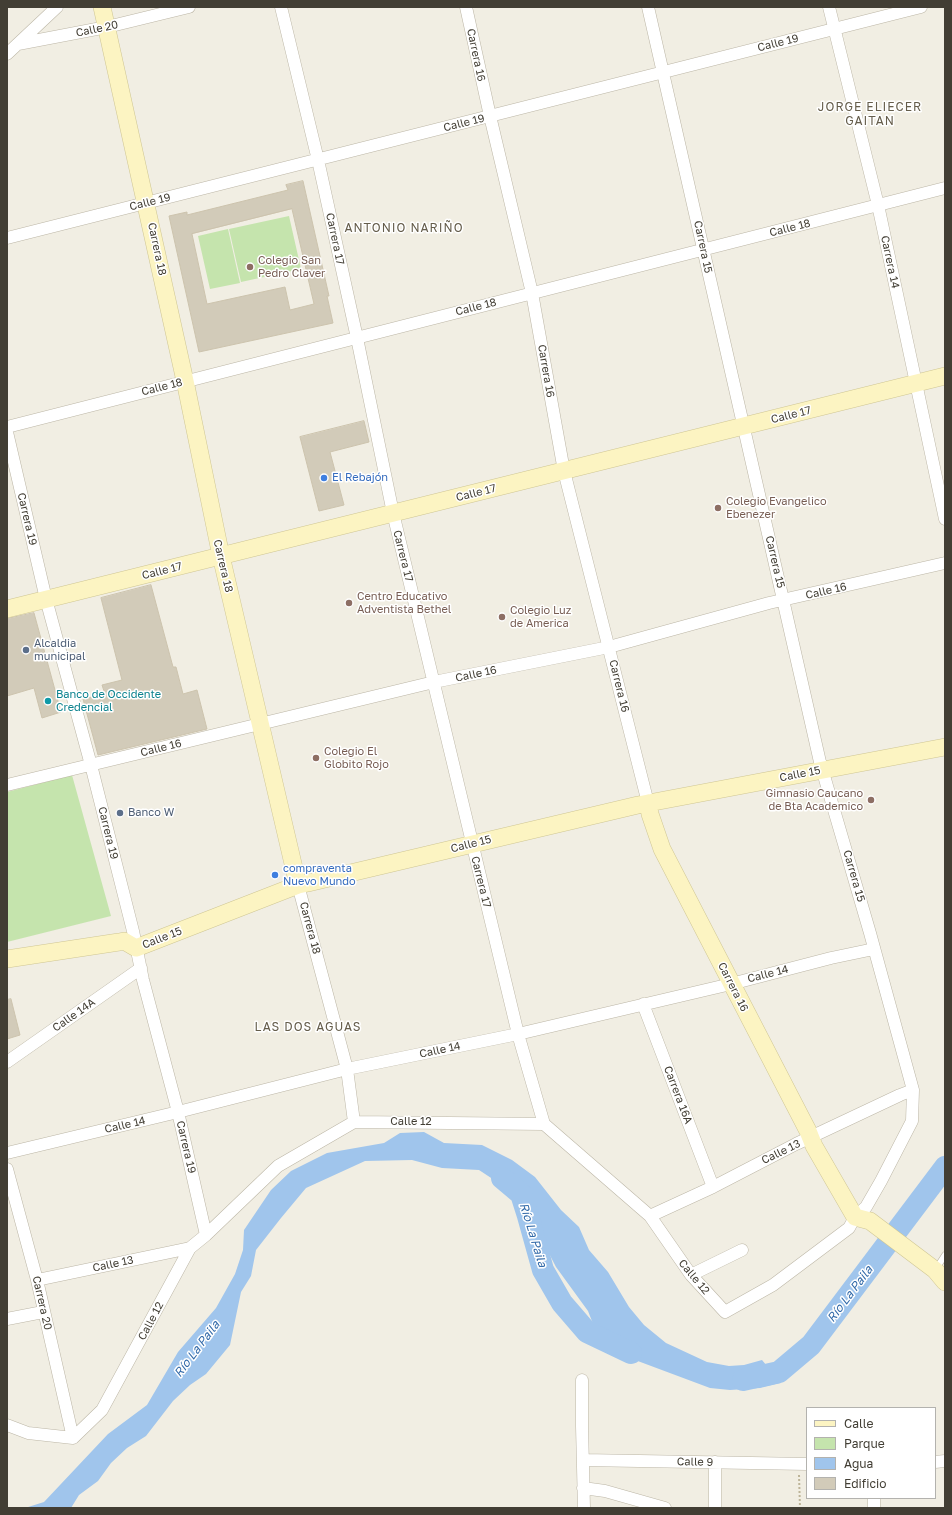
<!DOCTYPE html>
<meta charset="utf-8">
<style>
body{margin:0}
#map{position:relative;width:952px;height:1515px;overflow:hidden;background:#f1eee3;font-family:"Golos Text",sans-serif}
canvas{display:block}
.frame{position:absolute;inset:0;border:8px solid #423e34;pointer-events:none}
.legend{position:absolute;left:806px;top:1407px;width:130px;height:92px;box-sizing:border-box;background:#fff;border:1px solid #b3b2ae;margin:0;padding:5px 7px;list-style:none;font-size:12px;color:#423e34}
.legend li{display:flex;align-items:center;gap:8px;height:20px}
.legend b{width:20px;border:1px solid #b3b2ae}
</style>
<div id="map">
<canvas width="952" height="1515"></canvas>
<div class="frame"></div>
<ul class="legend">
<li><b style="height:5px;background:#fcf4c2"></b>Calle</li>
<li><b style="height:11px;background:#c5e4ad"></b>Parque</li>
<li><b style="height:11px;background:#a0c5ec"></b>Agua</li>
<li><b style="height:11px;background:#d2cbb9"></b>Edificio</li>
</ul>
</div>
<script>
const ctx = document.querySelector('canvas').getContext('2d');
ctx.lineJoin = 'round';
function fill(path, color) { ctx.fillStyle = color; ctx.fill(path, 'evenodd'); }
function strokePath(path, color, width, dash) { ctx.strokeStyle = color; ctx.lineWidth = width; ctx.lineCap = dash ? 'butt' : 'round'; ctx.setLineDash(dash || []); ctx.stroke(path); }
function write(font, color, halo, rows, align = 'center') {
  ctx.font = font + ' "Golos Text",sans-serif'; ctx.lineWidth = 3; ctx.setLineDash([]); ctx.textBaseline = 'middle'; ctx.strokeStyle = halo; ctx.fillStyle = color; for (const [text, x, y, turn = 0] of rows) {
    ctx.save(); ctx.translate(x, y); ctx.rotate((+turn || 0) * Math.PI / 180); ctx.textAlign = isNaN(turn) ? turn : align; if (halo) ctx.strokeText(text, 0, 0); ctx.fillText(text, 0, 0); ctx.restore();
  }
}
fill(new Path2D(`
 M289,216L301,269L241,282L229,229Z
 M228,229L240,283L210,289L198,236Z
 M72,775L111,916L7,942V792Z`), '#c5e4ad');
fill(new Path2D(`
 M424,1132L444,1143L482,1145L512,1160L535,1177L561,1210L579,1227L589,1250L608,1272L629,1307L644,1325L666,1343L707,1362L729,1366L744,1365L762,1360L781,1383L760,1388L730,1390L710,1388L619,1354L597,1334L588,1311L556,1267L541,1238L536,1217L523,1199L479,1170L442,1168L412,1160L365,1161L306,1188L281,1218L256,1250L251,1276L241,1292L230,1345L206,1374L190,1385L173,1401L146,1436L127,1448L111,1463L98,1481L79,1495L71,1508H25L44,1502L108,1434L147,1405L178,1352L216,1308L235,1274L243,1250L244,1230L271,1190L291,1171L327,1153L384,1143L400,1133Z`), '#a0c5ec');
strokePath(new Path2D(`
 M502,1178L521,1194L528,1216L543,1270L562,1303L587,1332L631,1353
 M743,1380L779,1372L811,1345L945,1167`), '#a0c5ec', 22);
const building = new Path2D(`
 M303,181L329,296H327L333,323L199,352L169,216L187,212V215L288,190L286,185ZM292,209L314,304L290,310L285,287L207,304L192,234Z
 M364,421L369,442L330,452L344,505L319,511L300,437Z
 M151,585L173,667H176L183,694L197,690L207,729L98,755L83,699L105,694L102,685L122,680L101,598Z
 M34,613L61,712L42,718L34,688L7,696V619Z
 M11,999L20,1035L7,1039V1000Z`);
fill(building, '#d2cbb9');
strokePath(building, '#ccc3ad', 1);
const lane = new Path2D(`
 M936,1269L945,1255`);
const street = new Path2D(`
 M281,7L318,160L357,338L393,513L518,1034L544,1124
 M466,7L490,116L532,293L564,471L648,803
 M829,7L878,205L945,519
 M18,44L107,27L189,7
 M7,54L57,7
 M7,238L921,7
 M7,427L945,188
 M7,432L46,599L91,765L133,931L143,980L178,1112L206,1235
 M7,785L434,682L609,647L769,603L945,563
 M298,885L347,1069L354,1122
 M643,1004L713,1187
 M7,1062L141,968
 M7,1153L178,1112L347,1069L518,1034L731,984L831,958L874,949
 M7,1169L37,1280L73,1438
 M650,1216L713,1187L796,1144L900,1095L913,1090
 M691,1275L742,1250
 M37,1280L190,1248
 M7,1319L43,1312
 M582,1380V1426L584,1508
 M7,1425L28,1433L73,1438L102,1410L190,1248L206,1235L278,1166L354,1122L544,1124L650,1216L691,1275L725,1312L773,1285L849,1228L855,1217L866,1207L881,1181L912,1121L913,1090L870,933L820,762L648,7
 M583,1460L807,1464
 M715,1462V1508
 M935,1462L945,1461
 M583,1488L605,1491L665,1508
 M874,1508V1498`);
const secondary = new Path2D(`
 M102,7L185,381L221,556L298,885
 M7,609L945,376
 M648,803L650,814L662,849L808,1131L814,1146L855,1217L870,1221L935,1270L945,1282
 M7,959L119,942L124,941L136,948L298,885L308,883L638,805L945,747`);
strokePath(lane, '#bcb6a6', 7);
strokePath(street, '#bcb6a6', 13);
strokePath(secondary, '#cfc694', 18);
strokePath(new Path2D(`
 M799,1475L800,1508`), '#bdb498', 2, [2, 2]);
strokePath(lane, '#fff', 6);
strokePath(street, '#fff', 12);
strokePath(secondary, '#fcf4c2', 17);
for (const [x, y, r, color] of [
 [250,267,4,"#8d6e63"],
 [324,478,4,"#3f7fe0"],
 [718,508,4,"#8d6e63"],
 [349,603,4,"#8d6e63"],
 [502,617,4,"#8d6e63"],
 [26,650,4,"#5c6f8a"],
 [48,701,4,"#0f9aa8"],
 [316,758,4,"#8d6e63"],
 [871,800,4,"#8d6e63"],
 [120,813,4,"#5c6f8a"],
 [275,875,4,"#3f7fe0"]
]) { const dot = new Path2D(); dot.arc(x, y, r, 0, 2 * Math.PI); ctx.fillStyle = color; ctx.fill(dot); strokePath(dot, '#fff', 1.5); }
write('11px', '#423e34', '#fff', [
 ["Calle 20",97,29,-12],
 ["Calle 19",778,43,-14],
 ["Carrera 16",476,55,78],
 ["Calle 19",464,123,-14],
 ["Calle 19",150,202,-14],
 ["Calle 18",790,228,-14],
 ["Carrera 17",335,239,78],
 ["Carrera 15",703,247,78],
 ["Carrera 18",157,249,78],
 ["Carrera 14",890,262,78],
 ["Calle 18",476,307,-14],
 ["Carrera 16",546,371,80],
 ["Calle 18",162,387,-14],
 ["Calle 17",791,415,-14],
 ["Calle 17",476,493,-14],
 ["Carrera 19",27,519,77],
 ["Carrera 17",403,556,76],
 ["Carrera 15",775,562,77],
 ["Carrera 18",223,566,77],
 ["Calle 17",162,571,-14],
 ["Calle 16",826,591,-13],
 ["Calle 16",476,674,-12],
 ["Carrera 16",619,686,76],
 ["Calle 16",161,748,-14],
 ["Calle 15",800,774,-11],
 ["Carrera 19",108,833,76],
 ["Calle 15",471,844,-14],
 ["Carrera 15",854,876,74],
 ["Carrera 17",481,882,76],
 ["Carrera 18",310,928,75],
 ["Calle 15",162,938,-21],
 ["Calle 14",768,974,-14],
 ["Carrera 16",733,987,63],
 ["Calle 14A",74,1015,-35],
 ["Calle 14",440,1050,-12],
 ["Carrera 16A",678,1095,69],
 ["Calle 12",411,1122],
 ["Calle 14",125,1125,-13],
 ["Carrera 19",186,1147,77],
 ["Calle 13",781,1152,-26],
 ["Calle 13",113,1264,-12],
 ["Calle 12",694,1277,50],
 ["Carrera 20",42,1303,77],
 ["Calle 12",151,1321,-62],
 ["Calle 9",695,1462,1]
]);
write('11px', '#785e54', '#fff', [
 ["Colegio San",258,261],
 ["Pedro Claver",258,274],
 ["Colegio Evangelico",726,502],
 ["Ebenezer",726,515],
 ["Centro Educativo",357,597],
 ["Adventista Bethel",357,610],
 ["Colegio Luz",510,611],
 ["de America",510,624],
 ["Colegio El",324,752],
 ["Globito Rojo",324,765],
 ["Gimnasio Caucano",863,794,"right"],
 ["de Bta Academico",863,807,"right"]
], 'left');
write('11px', '#366cbe', '#fff', [
 ["El Rebajón",332,478],
 ["compraventa",283,869],
 ["Nuevo Mundo",283,882]
], 'left');
write('11px', '#4e5e75', '#fff', [
 ["Alcaldia",34,644],
 ["municipal",34,657],
 ["Banco W",128,813]
], 'left');
write('11px', '#0d838f', '#fff', [
 ["Banco de Occidente",56,695],
 ["Credencial",56,708]
], 'left');
ctx.letterSpacing = '1px';
write('12px', '#655d4b', '#fff', [
 ["JORGE ELIECER",870,107],
 ["GAITAN",870,121],
 ["ANTONIO NARIÑO",404,228],
 ["LAS DOS AGUAS",308,1027]
]);
ctx.letterSpacing = '0px';
write('italic 12px', '#326aa9', '#fff', [
 ["Río La Paila",533,1235,73],
 ["Río La Paila",850,1294,-53],
 ["Río La Paila",197,1349,-53]
]);
</script>
